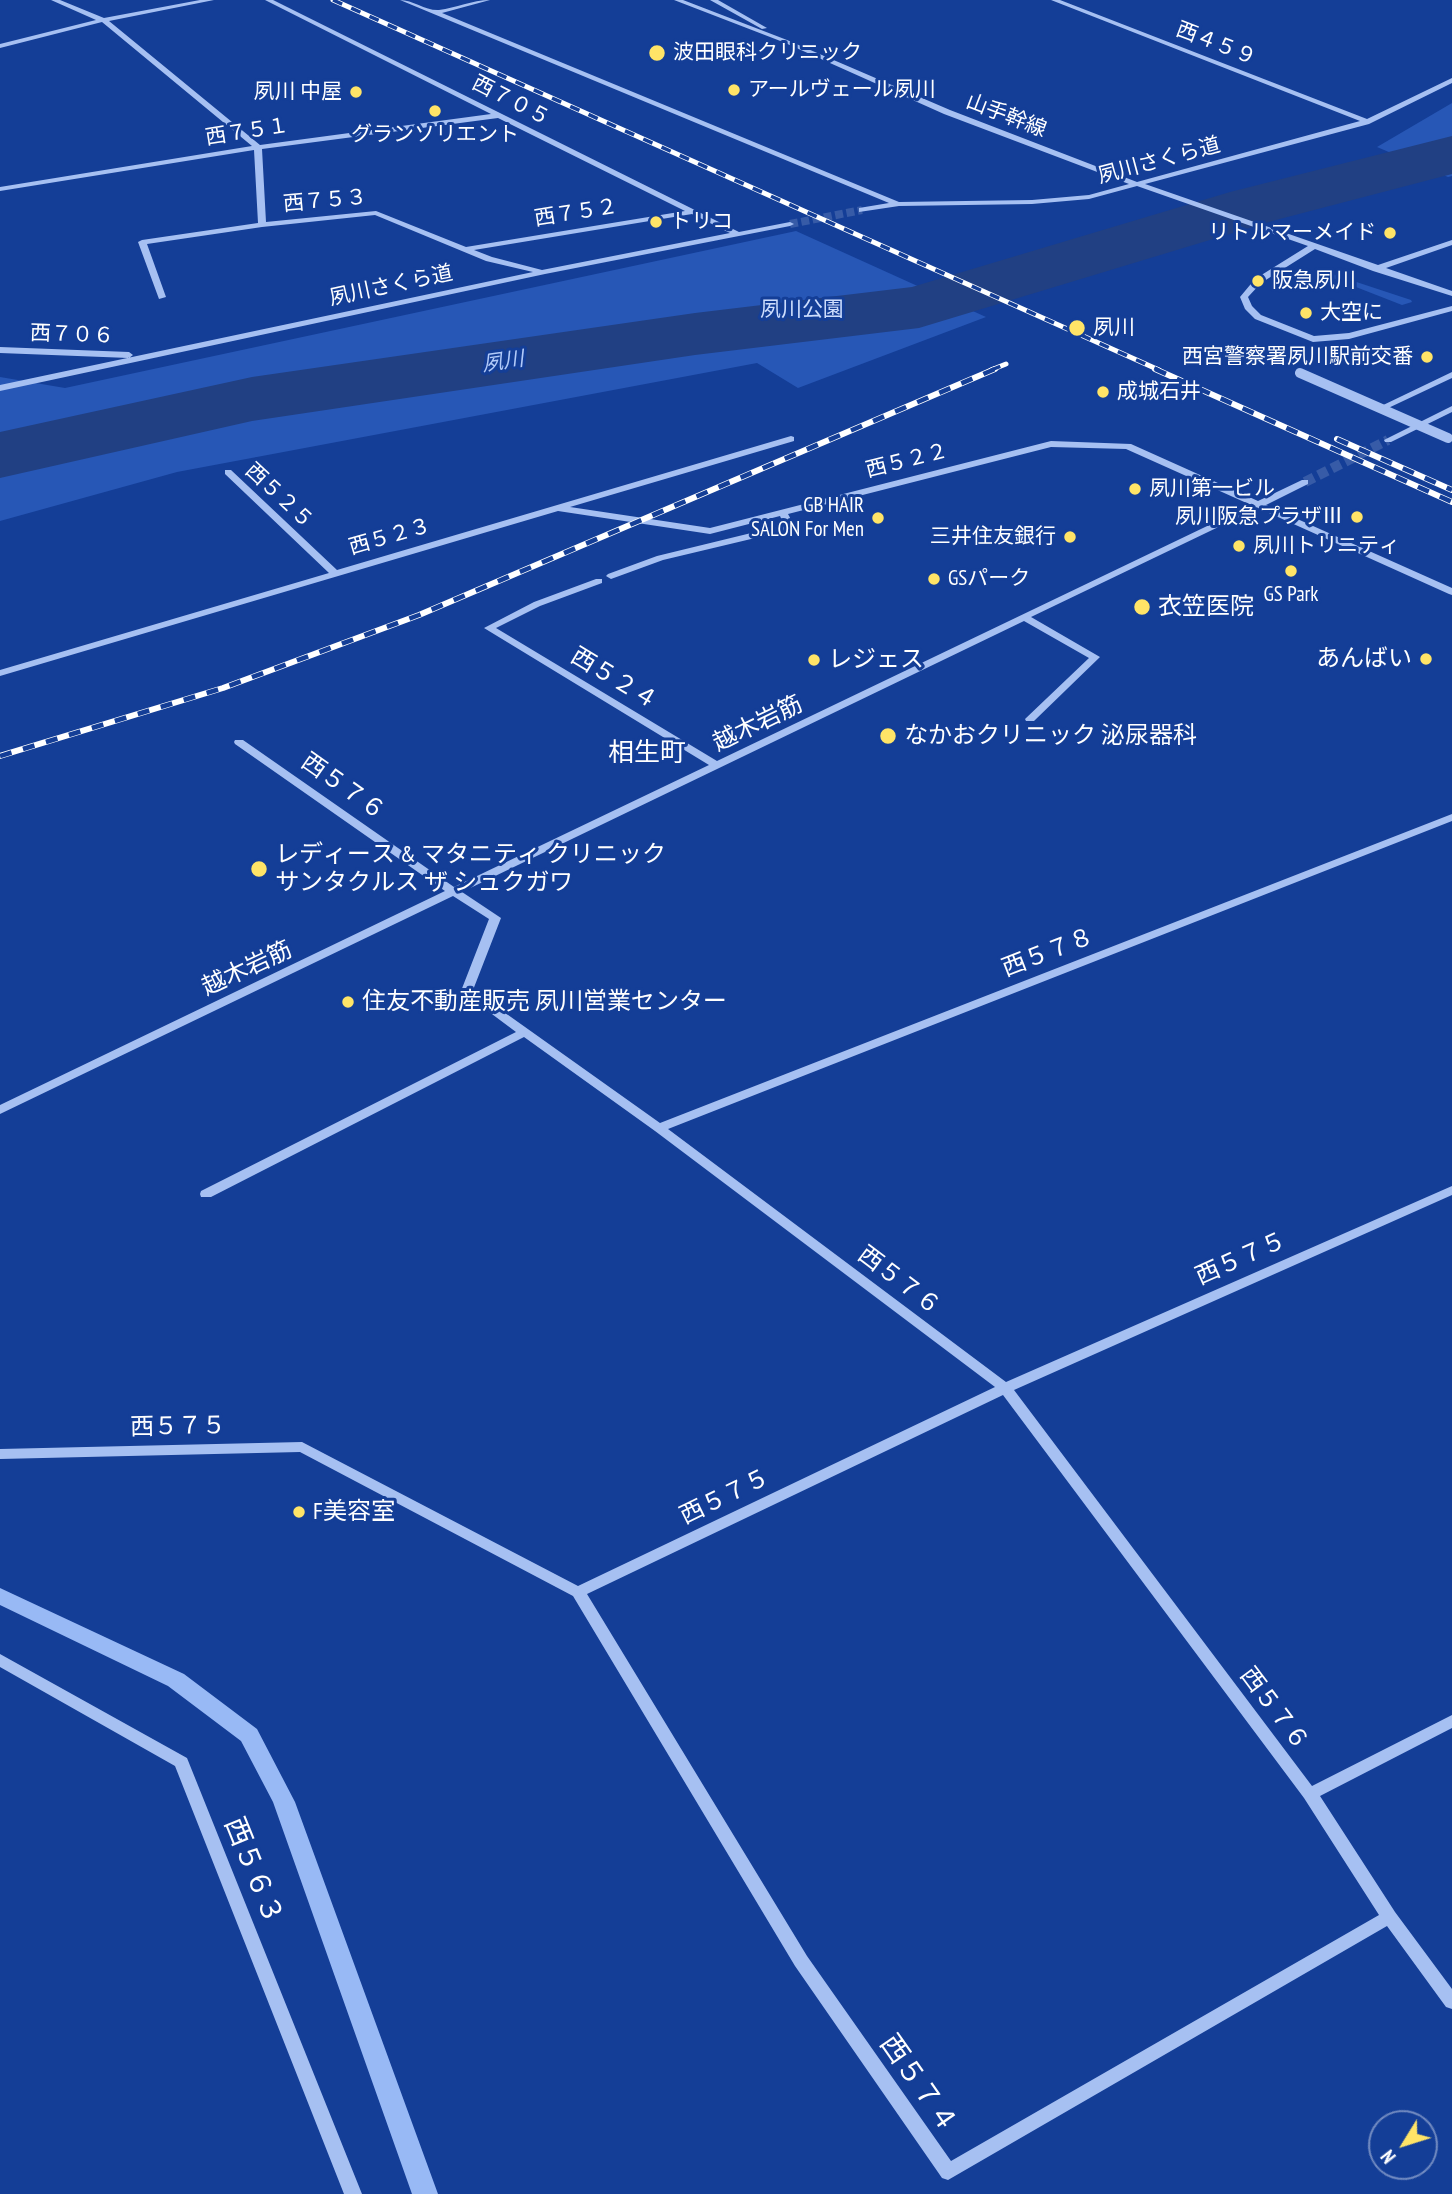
<!DOCTYPE html>
<meta charset="utf-8">
<style>
body{margin:0}
#map{position:relative;width:1452px;height:2194px;overflow:hidden;background:#143e97;font-family:"PT Sans Narrow",sans-serif}
canvas{display:block}
.north{position:absolute;left:1368px;top:2110px;width:70px;height:70px;box-sizing:border-box;background:#143e97;border:2px solid #728bc1;border-radius:50%;rotate:232deg;font-size:19px;font-weight:700;line-height:28px;text-align:center;color:#fff}
.north::after{content:'';display:block;margin:auto;width:24px;height:32px;background:#ffe467;clip-path:polygon(50% 0,100% 100%,50% 72%,0 100%)}
</style>
<div id="map">
<canvas width="1452" height="2194"></canvas>
<div class="north">N</div>
</div>
<script>
const ctx = document.querySelector('canvas').getContext('2d');
ctx.lineJoin = 'round';
function fill(path, color) { ctx.fillStyle = color; ctx.fill(path, 'evenodd'); }
function strokePath(path, color, width, dash) { ctx.strokeStyle = color; ctx.lineWidth = width; ctx.lineCap = dash ? 'butt' : 'round'; ctx.setLineDash(dash || []); ctx.stroke(path); }
function write(font, color, halo, rows, align = 'center') {
  ctx.font = font + ' "PT Sans Narrow","Noto Sans JP",sans-serif'; ctx.lineWidth = 6; ctx.setLineDash([]); ctx.textBaseline = 'middle'; ctx.strokeStyle = halo; ctx.fillStyle = color; for (const [text, x, y, turn = 0] of rows) {
    ctx.save(); ctx.translate(x, y); ctx.rotate((+turn || 0) * Math.PI / 180); ctx.textAlign = isNaN(turn) ? turn : align; if (halo) ctx.strokeText(text, 0, 0); ctx.fillText(text, 0, 0); ctx.restore();
  }
}
fill(new Path2D(`
 M1452,103V176L1448,177L1377,147Z
 M796,231L986,317L798,388L757,363L177,472L0,521V377L65,388Z
 M1317,269L1411,300L1412,302L1402,305L1315,271Z`), '#2757b6');
fill(new Path2D(`
 M0,1588L184,1674L257,1729L295,1802L438,2194H412L273,1802L241,1741L168,1686L0,1605Z`), '#98b9f5');
fill(new Path2D(`
 M1452,136V174L1276,220L919,328L695,355L252,421L0,478V432L252,377L695,313L912,287L1230,192Z`), '#214083');
strokePath(new Path2D(`
 M790,224L862,210`), '#375ba7', 8, [8, 3.5]);
strokePath(new Path2D(`
 M1305,482L1388,440`), '#375ba7', 10, [10, 5]);
fill(new Path2D(`
 M51,0H60L104,18L200,0H214L109,21L260,145L491,114L265,0H273L739,232L790,222L794,224L790,226L545,274L0,391V385L533,272L486,261L375,215L262,227L147,244L166,297L159,299L138,242L142,240L258,223L254,150L0,191V187L252,146L102,22L0,48V44L96,20ZM498,118L685,211L466,247L376,211L266,222L262,149ZM692,214L730,233L542,270L492,257L474,250Z
 M400,0C413,0 426,11 439,10C456,8 472,0 490,0L442,13L899,202L1032,200L1089,195L1129,184L944,114L783,42L674,0H683L787,40L950,110L1137,182L1360,121L1051,0H1060L1367,119L1452,78V83L1369,124L1145,184L1378,265L1452,240V245L1386,268L1452,291V296L1373,271L1315,249L1261,283L1248,297L1252,306L1261,315L1314,336L1349,333L1452,306V311L1349,339L1313,342L1255,319L1245,309L1240,297L1255,279L1308,246L1137,186L1089,199L1032,204L899,206L859,212V208L889,203Z
 M710,0H718L767,28L762,29Z
 M0,347L129,352L133,355L129,358L0,353Z
 M1452,372V378L1384,410L1377,408Z
 M1452,406V412L1391,442H1385L1384,440Z
 M791,436L794,437V441L570,507L710,528L1051,441L1131,444L1258,501L1302,480H1308V484L1266,505L1452,588V595L1449,594L1258,508L1031,617L1100,657L1034,721H1026L1025,719L1089,658L1024,621L462,892L501,918L473,990L660,1123L1452,814V821L668,1129L1006,1382L1452,1186V1195L1014,1390L1312,1786L1452,1715V1728L1320,1796L1395,1912L1452,1989V2009L1446,2007L1387,1926L948,2180L942,2178L795,1966L573,1596L300,1452L0,1459V1449L302,1442L578,1586L995,1387L655,1131L524,1037L211,1197H201L200,1194L201,1191L516,1032L461,991L489,919L453,896L0,1114V1105L445,891L235,744L234,742L235,740H243L454,887L709,765L484,628L534,602L596,579H602V583L540,606L496,628L717,761L1251,505L1126,449L1051,447L788,514L795,527L793,529L663,560L611,579L606,576L608,574L657,556L784,525L780,516L710,534L558,511L0,676V670L329,573L225,474V470H231L337,570ZM1003,1395L1304,1798L1379,1915L951,2161L807,1956L587,1594Z
 M0,1654L187,1758L362,2194H344L175,1766L0,1667Z`), '#a6c0f2');
const railFar1 = new Path2D(`
 M333,0L1159,370
 M991,370L1006,364`);
const rail = new Path2D(`
 M1155,369L1452,502
 M1337,439L1452,490
 M0,756L223,688L419,615L995,369`);
strokePath(railFar1, '#fff', 5);
strokePath(rail, '#fff', 6);
strokePath(railFar1, '#143e97', 3.5, [10]);
strokePath(rail, '#143e97', 4.5, [12]);
strokePath(new Path2D(`
 M1300,373L1448,438`), '#a6c0f2', 10);
for (const [x, y, r, color] of [
 [657,53,9,"#ffe467"],
 [734,90,7,"#ffe467"],
 [356,92,7,"#ffe467"],
 [435,111,7,"#ffe467"],
 [656,222,7,"#ffe467"],
 [1390,233,7,"#ffe467"],
 [1258,281,7,"#ffe467"],
 [1306,313,7,"#ffe467"],
 [1077,328,9,"#ffe467"],
 [1427,357,7,"#ffe467"],
 [1103,392,7,"#ffe467"],
 [1135,489,7,"#ffe467"],
 [1357,517,7,"#ffe467"],
 [878,518,7,"#ffe467"],
 [1070,537,7,"#ffe467"],
 [1239,546,7,"#ffe467"],
 [1291,571,7,"#ffe467"],
 [934,579,7,"#ffe467"],
 [1142,607,9,"#ffe467"],
 [1426,659,7,"#ffe467"],
 [814,660,7,"#ffe467"],
 [888,736,9,"#ffe467"],
 [259,869,9,"#ffe467"],
 [348,1002,7,"#ffe467"],
 [299,1512,7,"#ffe467"]
]) { const dot = new Path2D(); dot.arc(x, y, r, 0, 2 * Math.PI); ctx.fillStyle = color; ctx.fill(dot); strokePath(dot, '#143e97', 2.5); }
write('21px', '#fff', '#143e97', [
 ["西４５９",1216,44,21],
 ["西７０５",511,101,27],
 ["山手幹線",1006,116,21],
 ["西７５１",247,132,-9],
 ["夙川さくら道",1159,161,-15],
 ["西７５３",325,201,-5],
 ["西７５２",576,213,-9],
 ["夙川さくら道",391,286,-12],
 ["西７０６",72,335,2],
 ["西５２２",907,461,-14],
 ["西５２５",279,496,43],
 ["西５２３",390,537,-16]
]);
write('21px', '#fff', '#143e97', [
 ["波田眼科クリニック",673,53],
 ["アールヴェール夙川",748,90],
 ["夙川 中屋",342,92,"right"],
 ["グランソリエント",435,135,"center"],
 ["トリコ",670,222],
 ["リトルマーメイド",1376,233,"right"],
 ["阪急夙川",1272,281],
 ["大空に",1320,313],
 ["夙川",1093,328],
 ["西宮警察署夙川駅前交番",1413,357,"right"],
 ["成城石井",1117,392],
 ["夙川第一ビル",1149,489],
 ["GB HAIR",864,506,"right"],
 ["SALON For Men",864,530,"right"],
 ["夙川阪急プラザⅢ",1343,517,"right"],
 ["三井住友銀行",1056,537,"right"],
 ["夙川トリニティ",1253,546],
 ["GSパーク",948,579],
 ["GS Park",1291,595,"center"]
], 'left');
write('21px', '#cdddfd', '#143e97', [
 ["夙川公園",802,310]
]);
write('italic 21px', '#b2caf9', '#143e97', [
 ["夙川",503,362,-8]
]);
write('24px', '#fff', '#143e97', [
 ["衣笠医院",1158,607],
 ["あんばい",1412,659,"right"],
 ["レジェス",828,660],
 ["なかおクリニック 泌尿器科",904,736],
 ["レディース & マタニティ クリニック",275,855],
 ["サンタクルス ザ シュクガワ",275,883],
 ["住友不動産販売 夙川営業センター",362,1002],
 ["F美容室",313,1512]
], 'left');
write('24px', '#fff', '#143e97', [
 ["西５２４",614,679,31],
 ["越木岩筋",758,724,-26],
 ["西５７６",343,787,35],
 ["西５７８",1048,953,-21],
 ["越木岩筋",247,969,-25],
 ["西５７５",1241,1259,-24],
 ["西５７６",899,1281,37],
 ["西５７５",178,1427,-1],
 ["西５７５",725,1497,-26],
 ["西５７６",1274,1709,53]
]);
write('26px', '#fff', '#143e97', [
 ["相生町",647,754]
]);
write('28px', '#fff', '#143e97', [
 ["西５６３",253,1871,68],
 ["西５７４",918,2084,55]
]);
</script>
